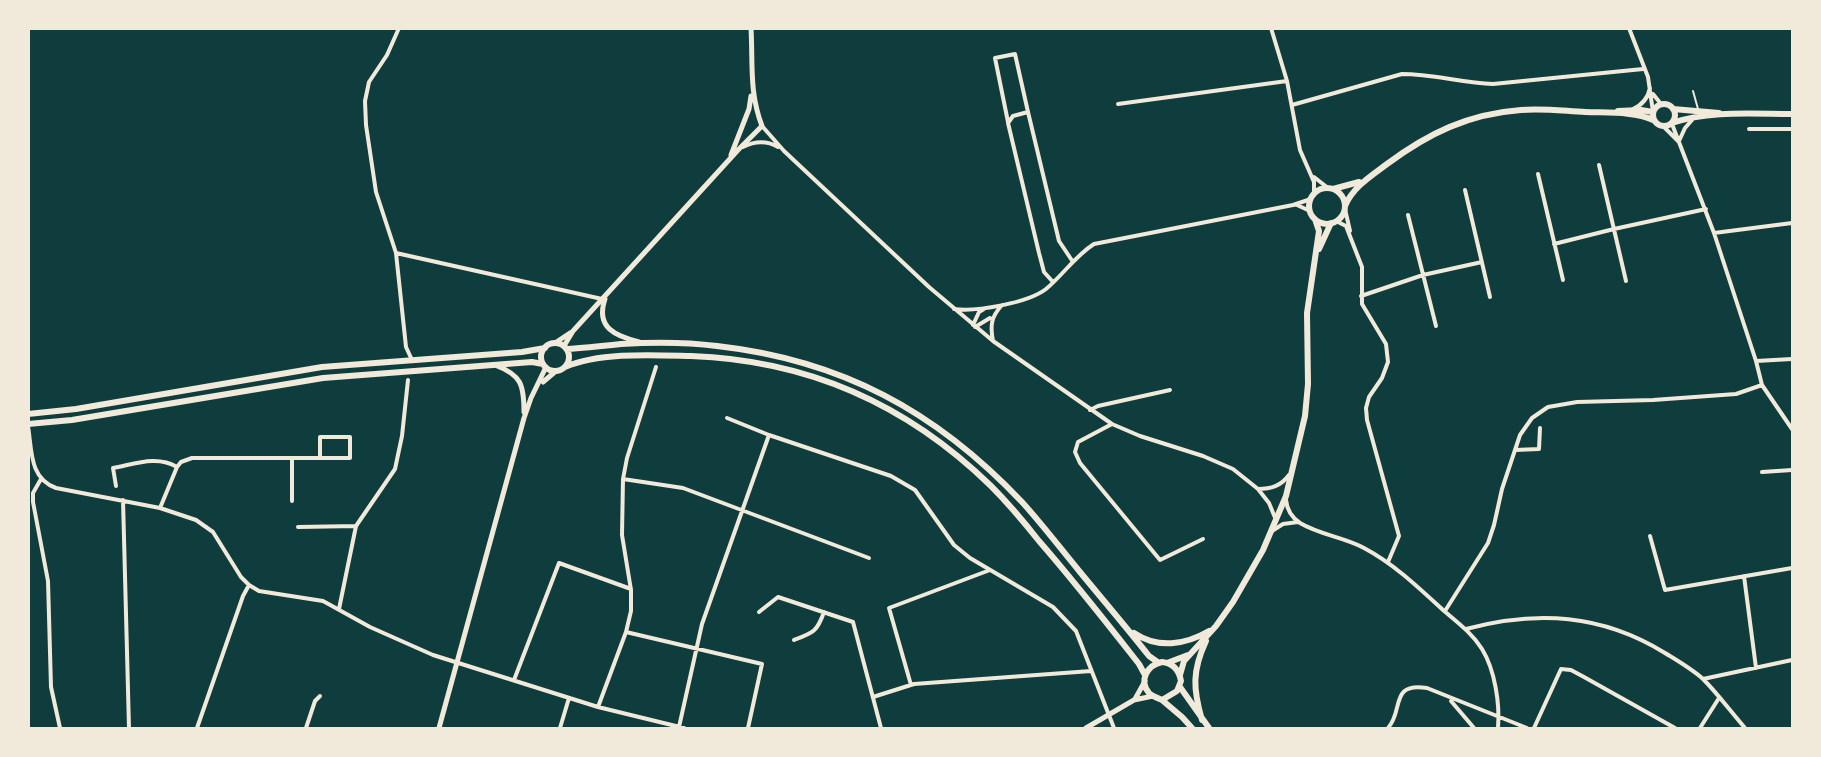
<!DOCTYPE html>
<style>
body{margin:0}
#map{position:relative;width:1821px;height:757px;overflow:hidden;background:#0f3d3e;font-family:Karla,sans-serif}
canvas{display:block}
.frame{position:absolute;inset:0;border:30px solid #f1e9da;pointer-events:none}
</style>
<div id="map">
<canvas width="1821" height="757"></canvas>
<div class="frame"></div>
</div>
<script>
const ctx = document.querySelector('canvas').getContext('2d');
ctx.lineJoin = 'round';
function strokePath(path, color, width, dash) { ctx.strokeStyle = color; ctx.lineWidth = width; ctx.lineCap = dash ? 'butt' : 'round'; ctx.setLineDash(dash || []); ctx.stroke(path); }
strokePath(new Path2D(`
 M1693,91L1698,109`), '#f1e9da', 2);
strokePath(new Path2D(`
 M399,28L387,55L369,82L365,101L366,125L376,192L396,253L406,347L412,360
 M1271,28L1287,81L1300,150L1314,182V195
 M1629,28L1648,77L1653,112
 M1653,94L1661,104
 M1118,104L1287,81
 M1292,105L1402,74C1433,74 1462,83 1493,84L1643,69
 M1633,109C1642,105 1648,98 1650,88
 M1008,122L995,58L1015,54L1028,112
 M1672,124L1714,233L1756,361L1762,385L1792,429
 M762,126L784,151L929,287L993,341L1112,424L1140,436L1203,456L1233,469L1258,489L1269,503L1276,520
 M1663,126L1678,141
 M1749,129H1792
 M1679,141L1685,128L1692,120
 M743,147C755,141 766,140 778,147
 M1599,165L1626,281
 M1538,174L1563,280
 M1314,177L1328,188
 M1465,190L1490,297
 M1297,205L1310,211
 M1345,209L1350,231
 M1408,215L1436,326
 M1336,221L1346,226L1362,267V304L1386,344L1388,362L1382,378L1369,397L1366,408L1367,420L1399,536L1388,562
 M1714,233L1792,223
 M1554,244L1614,229L1706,209
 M396,253L602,299
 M1053,282L1044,272L1039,253L1008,123L1013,116L1028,112L1059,241L1073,262
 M1361,296L1423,275L1482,262
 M954,309C976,312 1028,303 1046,289C1063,275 1075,256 1094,244L1293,205L1311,199
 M973,325L979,312L984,309
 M975,327L990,318
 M993,341C990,325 991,317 1002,305
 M1756,361L1792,359
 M1090,410L1098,406L1170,390
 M727,418L769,435L891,476L915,490L954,545L970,558L1053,607L1076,631L1114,728
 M1112,424L1078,442L1075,452L1080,463L1160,560L1203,539
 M28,426C32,450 29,478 56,488L160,508L196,520L213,532L241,577L249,585L259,591L323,601L370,627L433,655L598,707L684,728
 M1515,450L1539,449L1540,428
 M1762,472L1792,470
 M41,479L33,493V502L48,581L51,687L60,728
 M623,479L683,488L869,558
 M116,486L113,468C135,464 157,455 177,467
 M1258,489C1271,489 1281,486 1289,475
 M123,500L129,728
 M1286,500C1287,510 1291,517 1300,523C1320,535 1344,537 1364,548C1394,564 1418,587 1443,610C1457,622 1472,633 1482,649C1495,670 1500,704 1498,728
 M292,501V458
 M160,508L177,467L181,462L192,458H292C312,458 331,458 350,458V437H320V458
 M298,527L356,526
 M1272,531L1283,524L1298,522
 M1650,536L1665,590L1792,568
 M1744,576L1756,668
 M339,609L356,526L395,469L402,436L408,380
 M1445,611L1488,543L1494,525L1502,489L1520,435L1532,418L1548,407L1577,402L1653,400L1736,394L1762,385
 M759,612L778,597L853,622L881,728
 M1466,629C1537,610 1602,614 1665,653C1678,661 1692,669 1703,679C1718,694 1731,712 1745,728
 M626,632L762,664L748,728
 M794,640C813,633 817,632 824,612
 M1703,679L1792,660
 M514,680L559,563L631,589
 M911,685L889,608L990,570
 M873,697L914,684L1091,671
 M1451,701L1474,728
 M598,707L626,632L631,611V590L622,535L623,479L627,458L656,367
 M679,727L702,624L769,435
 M197,728L243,596L249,585
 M306,728L315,701L320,696
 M560,728L569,698
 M1388,728C1404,711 1389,682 1427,688L1527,728
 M1534,728L1561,669L1571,670L1584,677L1675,728
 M1700,728L1719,698`), '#f1e9da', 4);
strokePath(new Path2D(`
 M731,155L749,109L751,96
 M605,299C595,328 616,336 639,342
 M555,343L570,333
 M564,346L573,331L738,150L762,126C749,92 753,64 751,28
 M495,365C521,375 524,384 524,412
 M543,382L556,371
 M1135,699L1145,681
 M439,728L524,418L531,398L546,367
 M1086,728L1134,700L1153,696`), '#f1e9da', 5);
strokePath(new Path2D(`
 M1653 115a11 11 0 1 1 22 0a11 11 0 1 1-22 0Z
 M1673,109L1719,113
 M1618,111L1641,110L1653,112
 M1672,123C1709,110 1754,114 1792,114
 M1309 206a18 18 0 1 1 36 0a18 18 0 1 1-36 0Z
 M1333,189L1359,182
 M1345,206C1353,187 1371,176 1387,164C1429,133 1468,114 1521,110C1542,108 1564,111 1585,112C1606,113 1634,111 1653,120
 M1319,249L1331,223
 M541 357a14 14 0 1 1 28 0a14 14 0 1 1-28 0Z
 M567,349C585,348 603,346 621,344C652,342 686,342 717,346C841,360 936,411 1022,502C1042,524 1061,549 1080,572C1103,600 1127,628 1149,656L1159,663
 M565,367C601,352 652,355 691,356C807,360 908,405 991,486C1008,503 1024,522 1039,541C1074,581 1106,622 1139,664L1145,675
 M28,414L76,409L322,367L522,352L545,348
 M28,424L72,420L323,378L532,362L543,364
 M1134,633C1158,649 1185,645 1209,631
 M1162,662C1173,663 1179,670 1181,681L1177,691L1162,700C1158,698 1153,697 1149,693C1138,680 1148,665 1162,662Z
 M1167,663L1188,655
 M1180,675L1184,661L1216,626L1233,602L1263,550L1286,496L1305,416L1308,384L1307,313L1319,231L1315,219
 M1180,687L1209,728
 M1162,700L1182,717L1192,728
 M1202,720C1193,689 1192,671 1206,641`), '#f1e9da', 6);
</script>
